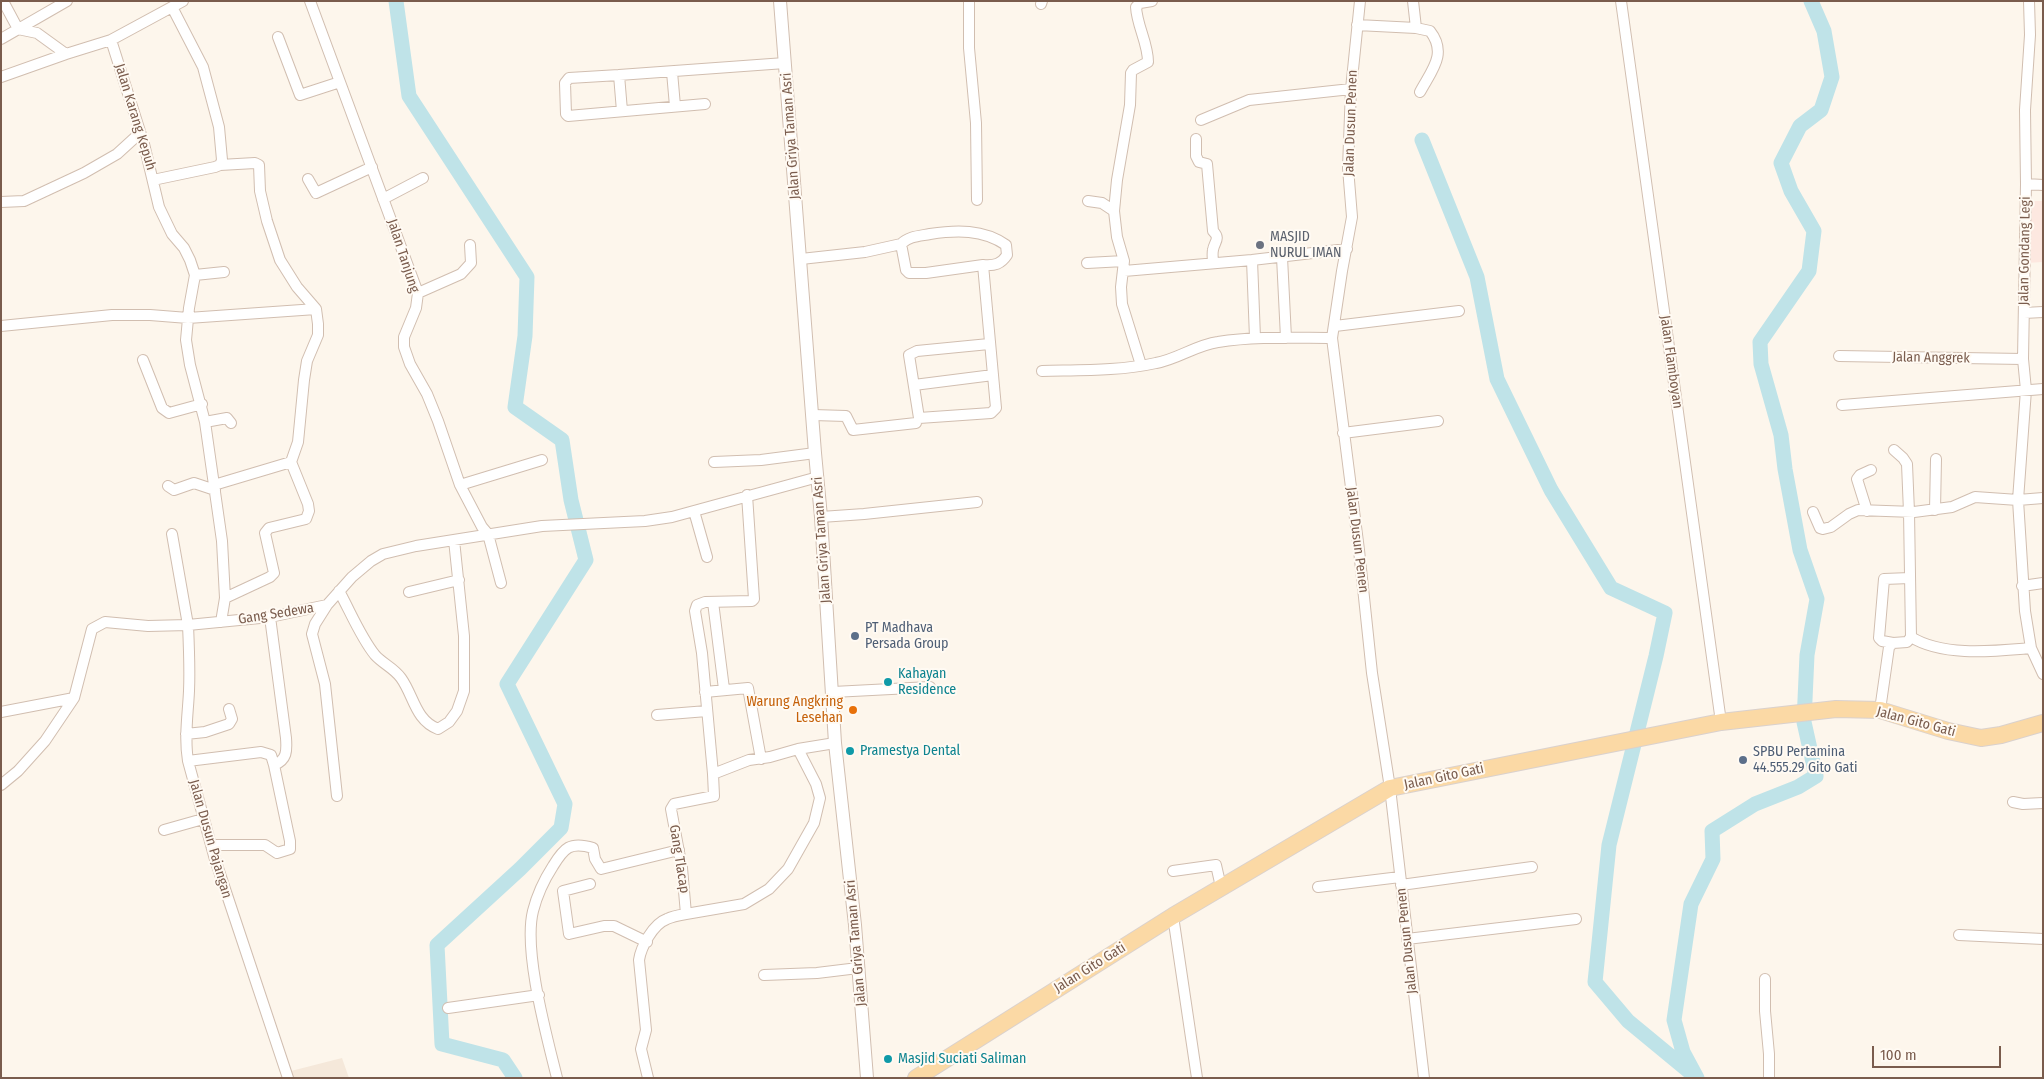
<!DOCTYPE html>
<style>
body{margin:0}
#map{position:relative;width:2044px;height:1079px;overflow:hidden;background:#fdf6ec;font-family:"Fira Sans Condensed",sans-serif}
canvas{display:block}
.frame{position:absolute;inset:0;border:2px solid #7a5c4d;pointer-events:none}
.scale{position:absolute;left:1872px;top:1046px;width:129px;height:22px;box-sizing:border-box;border:2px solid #7a5c4d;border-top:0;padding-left:6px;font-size:15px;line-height:18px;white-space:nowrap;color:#7a5c4d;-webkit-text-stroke:4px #fffaf3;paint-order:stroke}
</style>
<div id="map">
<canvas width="2044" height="1079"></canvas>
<div class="frame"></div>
<div class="scale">100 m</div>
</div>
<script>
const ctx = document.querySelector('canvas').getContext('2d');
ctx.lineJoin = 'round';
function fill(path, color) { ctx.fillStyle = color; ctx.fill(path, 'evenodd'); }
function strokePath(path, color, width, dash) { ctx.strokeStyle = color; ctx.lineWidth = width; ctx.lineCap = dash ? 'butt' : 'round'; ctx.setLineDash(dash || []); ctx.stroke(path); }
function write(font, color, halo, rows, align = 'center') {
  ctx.font = font + ' "Fira Sans Condensed",sans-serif'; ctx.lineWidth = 4; ctx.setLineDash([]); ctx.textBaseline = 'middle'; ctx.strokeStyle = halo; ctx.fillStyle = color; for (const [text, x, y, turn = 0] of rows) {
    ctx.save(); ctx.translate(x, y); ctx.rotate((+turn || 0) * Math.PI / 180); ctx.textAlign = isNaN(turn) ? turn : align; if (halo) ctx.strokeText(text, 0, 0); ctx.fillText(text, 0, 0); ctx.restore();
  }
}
fill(new Path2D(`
 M342,1058L349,1078H293L291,1071Z`), '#f5e8da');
fill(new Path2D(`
 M2027,201H2043V262L2026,263Z`), '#fde8e0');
strokePath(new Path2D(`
 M396,1L409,96L527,277L525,336L515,407L562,440L571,500L586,560L507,684L565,804L561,828L520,869L437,945L442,1044L503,1060L515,1078
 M1422,140L1477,277L1497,379L1551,490L1611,588L1665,613L1656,656L1609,845L1595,982L1628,1021L1691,1073
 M1697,1078L1683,1052L1674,1020L1691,904L1713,859L1712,831L1755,804L1798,787L1816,776L1804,722L1807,655L1817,599L1800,550L1785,469L1781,435L1761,364L1760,342L1809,271L1814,231L1791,191L1781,163L1800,126L1821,110L1832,77L1824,31L1811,1`), '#bfe3e8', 15);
const minor = new Path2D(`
 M3,1L18,29L37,33L66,54L111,40L144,144L159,207L172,234L184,248L190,260L195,275L189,308L186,340L190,365L205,422L222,541L225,598L221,622
 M310,1L418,293L416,308L404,337V347L410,364L427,394L438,421L460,485L482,527L488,534L501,583
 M969,1V48L976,123L977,200
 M1360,1L1351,89L1348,168L1352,217L1342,271L1332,338L1359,550L1372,673L1390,788L1424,1078
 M1413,1L1416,28
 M1621,1L1721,722
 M2029,1L2030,35L2025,110L2026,184L2023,359L2026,390L2018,500L2025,611L2031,648L2043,674
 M1041,4L1042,1
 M1357,25L1416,28L1430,31C1448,54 1431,71 1420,92
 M278,37L300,95L340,82
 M1,39L67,1
 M111,40L183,1
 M672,72L675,106
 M619,75L622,111
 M1,77L66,54
 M705,104L568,116L566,114L565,83L569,78L619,75L785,63
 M1201,120L1249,100L1351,89
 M1196,139V156L1199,162L1207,164L1213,231C1221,239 1214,242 1213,250C1212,254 1213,259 1213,263
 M220,165L255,163L259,165L260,191L267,221L280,260L297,287L316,309L318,324V335L307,361L304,380L298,442L291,462L308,504L309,511L306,519L269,528L265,533L274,573L270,577L225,598
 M308,179L316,193L372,167
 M153,180L215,167L220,165L222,160L219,127L203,67L172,7
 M2026,184L2043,185
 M383,199L423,178
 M1088,201L1102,203L1114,211
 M1,202L24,201L84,173L117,154L140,133
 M901,244C909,236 920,236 930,234C956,230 983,229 1006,245L1007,255C1001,264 995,266 983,265
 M1282,257L1286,338
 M801,259L865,252L901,244L906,270L909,273H926L983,265L996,408L991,413L919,418L909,355L917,351L989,344
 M1252,260L1255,338
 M1087,263L1124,261
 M1124,271L1252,260L1347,249
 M195,275L224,272
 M418,293L461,274L471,263L470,245
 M2024,313L2043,312
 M1,326L112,315H150L188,318L316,309
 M1335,326L1459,311
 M1839,356L2023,359
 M143,360L162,408L169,413L202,404
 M1141,365L1122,304L1121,287L1124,261L1117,237L1114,211L1117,180L1130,105L1131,73L1133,70L1148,62C1148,43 1137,26 1136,7L1140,3L1152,1
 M1042,371C1080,370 1120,371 1156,363C1178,359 1196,345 1218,342C1255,336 1294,338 1332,338
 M914,385L993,375
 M1842,405L2043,389
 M813,415L846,416L853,430L916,423
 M205,422L227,418L231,423
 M1343,433L1438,421
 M714,462L761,460L815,453
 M214,485L291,462
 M460,485L542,460
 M168,486L174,490L194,483L215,490
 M1935,510L1936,459
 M694,511L707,557
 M1867,511L1857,479L1860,475L1871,470
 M1813,512L1820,528L1823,529L1831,527L1849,514L1858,510L1914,512L1952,507L1975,497L2018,500L2043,498
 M821,517L864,514L977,502
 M2022,586L2043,583
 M339,591C350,611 361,638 375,655C383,664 394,668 401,678C414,696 415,720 438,729L449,722L457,711L464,691V636L454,540
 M409,592L459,580
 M713,602L724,689
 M327,605L315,624L312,634L325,684L337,796
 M1911,637C1943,657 1994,651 2031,648
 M1893,643L1882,641L1879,638L1884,579L1910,578
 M705,692L748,688L761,759
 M833,692L930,687
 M1880,710L1889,647L1893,643L1907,642L1911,637L1909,512L1907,464L1903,458L1894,450
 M1,712L74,698
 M657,715L707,711
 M186,734L205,732L229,724L232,719L229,709
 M188,761L261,752L271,755L274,765C287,760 287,751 286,738L270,617
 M713,774L702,653L695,611L697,605L705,602L752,601L754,599L747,495
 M1,785L18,771L45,741L74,698L92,629L105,622L148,626L188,625L172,534
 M2013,802L2023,804L2043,803
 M164,830L203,819
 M211,845H265L277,853L290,849V841L274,765
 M1173,871L1216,865L1221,887
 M590,884L563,891L569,934L604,926H614L647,942
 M1401,885L1532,867
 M1318,887L1400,877
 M686,914L744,904L769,889L788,869L814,823L820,798L816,784L798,749
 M1173,916L1197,1078
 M1959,935L2043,939
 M1407,939L1576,919
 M764,975L817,973L858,968
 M1765,979V1011L1769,1054V1078
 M448,1008L539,995
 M288,1078L214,856L188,761C184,737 188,714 189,691C190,669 189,647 188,625L270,617L327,605L352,577L371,561L383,554L416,546L542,526L645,521L672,517L818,477
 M557,1078C547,1037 523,951 533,911C537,895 544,880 553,866C564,848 570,841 593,848L595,859L601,869L679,850
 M648,1078L641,1049L646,1030L639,960C641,947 653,924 667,919C673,916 680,915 686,914L682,868L671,809L674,804L714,796L713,774L749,760L770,757L798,749L835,743`);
const tertiary = new Path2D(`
 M780,1L815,453L821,517L835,743L855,925L867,1078`);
const primary = new Path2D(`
 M916,1078L1173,916L1390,788L1721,722L1836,709L1880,710L1948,731L1981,738L2001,735L2043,723`);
strokePath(minor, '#d1beb0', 12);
strokePath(tertiary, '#d1beb0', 14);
strokePath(primary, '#dad1cd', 18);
strokePath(minor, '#fff', 10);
strokePath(tertiary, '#fff', 12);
strokePath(primary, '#fbd9a5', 16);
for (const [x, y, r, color] of [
 [1260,245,5,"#6b7280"],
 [855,636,5,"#5c6f8a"],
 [888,682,5,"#0f9aa8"],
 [853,710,5,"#e8710a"],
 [850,751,5,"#0f9aa8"],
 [1743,760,5,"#5c6f8a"],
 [888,1059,5,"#0f9aa8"]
]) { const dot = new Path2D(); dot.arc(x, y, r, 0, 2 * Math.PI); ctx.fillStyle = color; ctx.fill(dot); strokePath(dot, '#fffaf3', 2); }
write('14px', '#7a5c4d', '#fffaf3', [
 ["Jalan Karang Kepuh",135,117,73],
 ["Jalan Dusun Penen",1351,123,-88],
 ["Jalan Griya Taman Asri",791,136,-94],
 ["Jalan Gondang Legi",2025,251,-89],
 ["Jalan Tanjung",403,256,72],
 ["Jalan Anggrek",1931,358,1],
 ["Jalan Flamboyan",1671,362,82],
 ["Jalan Griya Taman Asri",822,540,-94],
 ["Jalan Dusun Penen",1357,540,83],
 ["Gang Sedewa",276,614,-9],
 ["Jalan Gito Gati",1916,722,15],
 ["Jalan Gito Gati",1444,777,-12],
 ["Jalan Dusun Pajangan",210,839,74],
 ["Gang Tlacap",679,859,81],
 ["Jalan Dusun Penen",1407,941,-96],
 ["Jalan Griya Taman Asri",856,943,-95],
 ["Jalan Gito Gati",1090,968,-32]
]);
write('14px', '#5b616d', '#fffaf3', [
 ["MASJID",1270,237],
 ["NURUL IMAN",1270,253]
], 'left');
write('14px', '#4e5e75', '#fffaf3', [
 ["PT Madhava",865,628],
 ["Persada Group",865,644],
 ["SPBU Pertamina",1753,752],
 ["44.555.29 Gito Gati",1753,768]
], 'left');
write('14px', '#0d838f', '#fffaf3', [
 ["Kahayan",898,674],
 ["Residence",898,690],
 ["Pramestya Dental",860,751],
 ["Masjid Suciati Saliman",898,1059]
], 'left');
write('14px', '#c56008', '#fffaf3', [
 ["Warung Angkring",843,702],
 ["Lesehan",843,718]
], 'right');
</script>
